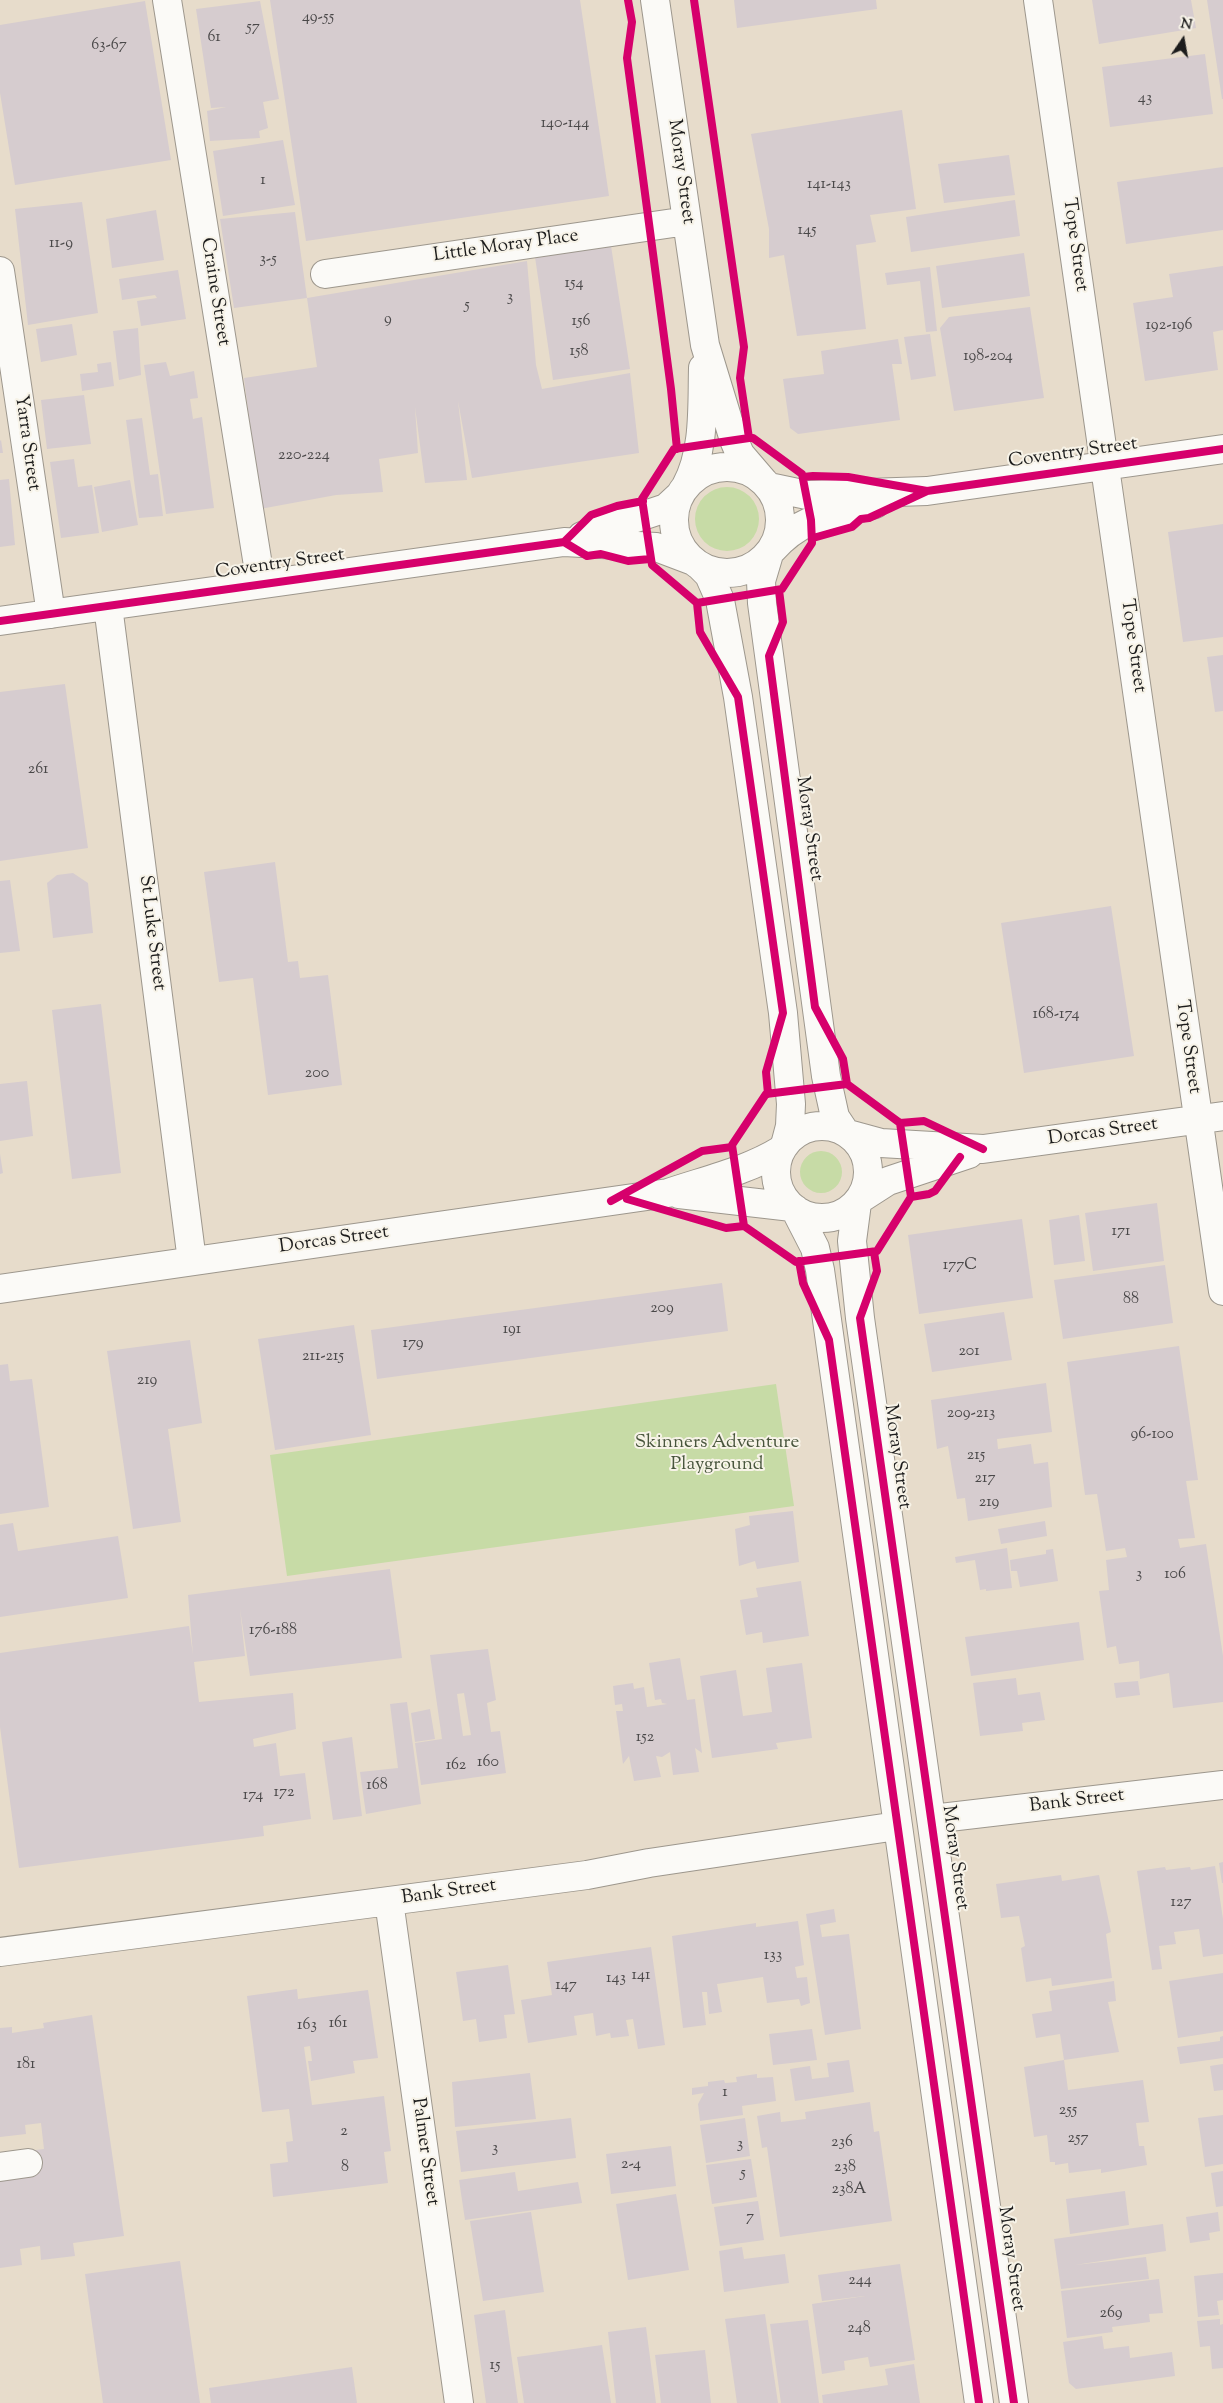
<!DOCTYPE html>
<style>
body{margin:0}
#map{position:relative;width:1223px;height:2403px;overflow:hidden;background:#e7dccb;font-family:"Sorts Mill Goudy",serif}
canvas{display:block}
.north{position:absolute;left:1158px;top:15px;width:50px;height:50px;-webkit-text-stroke:4px #f7f3e8;paint-order:stroke;rotate:12deg;font-size:14px;font-weight:700;line-height:20px;text-align:center;color:#1c1c1c}
.north::after{content:'';display:block;margin:auto;width:18px;height:22px;background:#1c1c1c;clip-path:polygon(50% 0,100% 100%,50% 72%,0 100%)}
</style>
<div id="map">
<canvas width="1223" height="2403"></canvas>
<div class="north">N</div>
</div>
<script>
const ctx = document.querySelector('canvas').getContext('2d');
ctx.lineJoin = 'round';
function fill(path, color) { ctx.fillStyle = color; ctx.fill(path, 'evenodd'); }
function strokePath(path, color, width, dash) { ctx.strokeStyle = color; ctx.lineWidth = width; ctx.lineCap = dash ? 'butt' : 'round'; ctx.setLineDash(dash || []); ctx.stroke(path); }
function write(font, color, halo, rows, align = 'center') {
  ctx.font = font + ' "Sorts Mill Goudy",serif'; ctx.lineWidth = 4; ctx.setLineDash([]); ctx.textBaseline = 'middle'; ctx.strokeStyle = halo; ctx.fillStyle = color; for (const [text, x, y, turn = 0] of rows) {
    ctx.save(); ctx.translate(x, y); ctx.rotate((+turn || 0) * Math.PI / 180); ctx.textAlign = isNaN(turn) ? turn : align; if (halo) ctx.strokeText(text, 0, 0); ctx.fillText(text, 0, 0); ctx.restore();
  }
}
fill(new Path2D(`
 M695 519a32 32 0 1 1 64 0a32 32 0 1 1-64 0Z
 M800 1172a21 21 0 1 1 42 0a21 21 0 1 1-42 0Z
 M776,1384L794,1506L287,1576L270,1455Z`), '#c7dba6');
fill(new Path2D(`
 M270,0H580L609,196L306,241Z
 M734,0H876L877,9L737,28Z
 M1092,0H1191L1196,28L1099,44Z
 M1207,0H1223V99H1222Z
 M145,1L171,160L15,185L0,93V25Z
 M260,1L279,99L263,102L268,128L259,131L260,138L210,141L207,111L226,107L211,108L196,9Z
 M1205,54L1213,114L1110,127L1102,67Z
 M902,110L916,209L870,215L876,242L856,245L866,329L797,336L784,255L769,258V229L751,134Z
 M283,140L295,205L223,216L213,151Z
 M1009,155L1015,195L944,203L938,164Z
 M1223,167V230L1126,244L1117,182Z
 M1015,200L1020,236L911,252L906,217Z
 M82,202L98,313L28,325L15,209Z
 M156,210L164,260L112,268L106,219Z
 M295,212L307,298L234,308L220,219Z
 M611,246L630,369L553,380L535,257Z
 M1024,253L1030,296L942,308L936,266Z
 M527,261L536,365L542,389L630,373L639,453L472,478L458,401L467,480L425,483L415,407L418,453L379,459L383,492L336,495L260,509L244,378L317,367L307,298Z
 M1223,266V330L1213,332L1218,370L1145,381L1133,303L1173,297L1169,274Z
 M930,267L937,331L926,332L920,281L887,285L885,273Z
 M178,270L186,319L141,326L137,301L157,298L155,295L122,300L119,279Z
 M1030,307L1044,398L954,411L940,328L949,317Z
 M72,324L77,355L41,362L36,329Z
 M138,328L141,375L119,380L113,331Z
 M930,334L936,376L911,380L904,337Z
 M898,339L902,364H892L900,420L798,434L790,428L783,379L824,374L821,351Z
 M111,362L114,386L82,391L80,374L98,372L97,364Z
 M166,362L170,376L194,371L198,398L190,399L193,419L202,417L214,508L166,514L144,365Z
 M84,395L91,444L47,449L41,400Z
 M142,418L150,475L158,474L163,516L139,518L126,420Z
 M1,440L3,453H0V441Z
 M74,459L78,487L92,485L99,533L61,538L50,462Z
 M9,479L15,545L0,547V480Z
 M130,480L138,525L102,532L94,487Z
 M1223,524V637L1183,642L1168,532Z
 M1223,655V711L1215,712L1207,657Z
 M65,684L88,848L0,861V692Z
 M275,862L288,962L298,961L300,978L328,975L342,1085L268,1095L253,978L219,982L204,872Z
 M73,873L88,883L93,933L53,938L47,883L57,875Z
 M10,880L20,951L0,953V881Z
 M1111,906L1134,1056L1024,1073L1001,923Z
 M101,1004L121,1173L72,1179L52,1010Z
 M27,1081L33,1136L0,1141V1084Z
 M0,1154L3,1173L0,1174Z
 M1157,1203L1164,1261L1093,1271L1085,1213Z
 M1079,1215L1085,1261L1054,1265L1049,1220Z
 M1022,1219L1033,1298L919,1314L908,1235Z
 M1165,1265L1173,1323L1063,1339L1054,1280Z
 M722,1283L728,1331L377,1379L371,1330Z
 M1004,1312L1012,1360L932,1372L924,1324Z
 M354,1325L371,1435L275,1450L258,1339Z
 M190,1340L202,1423L168,1429L181,1522L133,1529L107,1351Z
 M1179,1346L1198,1480L1186,1481L1195,1538L1178,1539L1180,1548L1206,1544L1223,1656V1702L1173,1708L1169,1673L1140,1679L1139,1661L1119,1664L1116,1646L1107,1648L1099,1591L1109,1590L1106,1560L1127,1557L1125,1548L1106,1551L1097,1494L1085,1495L1067,1362Z
 M8,1364L10,1381L32,1379L49,1507L0,1514V1365Z
 M1046,1383L1052,1432L997,1439L998,1449L1031,1444L1034,1464L1048,1462L1052,1507L968,1521L965,1498L957,1499L948,1446L937,1449L931,1400Z
 M793,1511L799,1562L757,1569L755,1561L739,1566L735,1529L750,1525L749,1516Z
 M1045,1521L1047,1536L1001,1544L998,1529Z
 M13,1523L18,1551L118,1536L128,1598L0,1617V1525Z
 M1007,1548L1012,1588L986,1591V1589L980,1590L975,1560L956,1563L955,1557Z
 M1053,1549L1058,1581L1020,1587L1017,1571H1011L1010,1560L1046,1554V1550Z
 M390,1569L402,1658L250,1676L240,1609L245,1656L194,1662L199,1702L293,1693L296,1729L253,1739L254,1747L276,1743L280,1776L305,1773L311,1819L263,1826L264,1836L19,1868L0,1727V1653L189,1626L193,1655L188,1595Z
 M801,1581L809,1636L763,1643L762,1632L746,1635L740,1600L758,1597L756,1588Z
 M1079,1622L1084,1660L971,1676L965,1637Z
 M488,1649L496,1700L487,1703L491,1732L500,1731L506,1773L421,1785L415,1743L442,1739L430,1655ZM464,1693L471,1735L463,1736L457,1694Z
 M680,1658L687,1700L695,1699L702,1753L695,1748L699,1772L673,1775L670,1752L662,1757L656,1756L661,1777L634,1781L629,1756L623,1764L616,1711H623L622,1704L615,1705L613,1686L633,1683L634,1689L644,1687L647,1707L667,1704L662,1703L661,1699L655,1700L649,1663Z
 M802,1663L812,1738L776,1743L778,1749L712,1758L700,1676L736,1670L743,1716L772,1712L766,1668Z
 M1016,1678L1018,1695L1040,1692L1045,1720L1022,1723L1023,1731L980,1736L973,1683Z
 M1138,1681L1140,1695L1116,1698L1114,1683Z
 M407,1702L421,1804L366,1814L360,1772L398,1768L390,1704Z
 M430,1709L435,1739L415,1742L411,1713Z
 M352,1737L362,1816L333,1820L322,1742Z
 M1223,1862V1883H1222L1219,1863Z
 M1215,1866L1223,1919V1954L1203,1957L1199,1929L1174,1932L1176,1944L1159,1946L1162,1969L1152,1970L1137,1871L1165,1867L1166,1870L1190,1867L1191,1870Z
 M1061,1875L1062,1881L1099,1875L1111,1932L1106,1934L1112,1978L1052,1986L1051,1978L1026,1982L1021,1948L1025,1946L1019,1916L1001,1918L996,1884Z
 M834,1909L836,1922L820,1925L822,1937L849,1934L861,2029L825,2035L806,1914Z
 M798,1921L804,1965L795,1967L797,1978L807,1977L810,2003L801,2006L799,1999L767,2003L763,1977L717,1984L722,2012L709,2014L707,1992H702L706,2025L683,2028L672,1936L756,1923V1927Z
 M651,1947L665,2045L638,2049L633,2019L626,2020L629,2036L611,2038L610,2033L596,2036L593,2013L574,2016L577,2035L528,2043L521,2000L552,1995L547,1962Z
 M508,1965L515,2014L504,2015L507,2038L479,2042L476,2019L463,2021L456,1972Z
 M1223,1973V2031L1178,2038L1169,1981Z
 M1114,1981L1116,2001L1108,2002L1119,2052L1064,2060L1060,2034L1036,2038L1032,2014L1052,2011L1049,1991Z
 M297,1989L298,1999L368,1990L378,2058L353,2061L355,2073L311,2081L308,2061H312L310,2046L304,2047L312,2105L384,2096L391,2151L384,2152L388,2183L273,2197L270,2164L288,2162L286,2142L293,2141L289,2109L262,2112L247,1996Z
 M92,2015L124,2236L73,2243L75,2256L41,2260L40,2246L20,2249L22,2265L0,2268V2174L27,2151L44,2149L41,2123L25,2125L26,2134L0,2137V2028L12,2027V2033L44,2028L43,2023Z
 M812,2029L817,2060L773,2065L769,2034Z
 M1223,2036V2058L1180,2064L1177,2047L1220,2041V2037Z
 M849,2060L854,2092L795,2101L790,2069L810,2066L812,2079L829,2077L827,2063Z
 M1064,2060L1068,2090L1143,2080L1149,2122L1136,2123L1139,2146H1144L1147,2165L1101,2173V2169L1069,2173L1068,2163L1055,2165V2162H1050L1047,2135L1034,2137L1024,2067Z
 M1223,2064V2090L1214,2091L1210,2066Z
 M530,2073L536,2119L455,2127L452,2082Z
 M757,2074V2078L773,2077L776,2101L742,2106L743,2115L700,2121L698,2104L704,2093L692,2095V2088L708,2086V2082L724,2080L725,2083L737,2082L736,2077Z
 M870,2102L874,2132L879,2131L892,2221L780,2237L767,2147L762,2148L757,2116L780,2112L781,2122L806,2119L805,2112Z
 M1223,2115V2164L1205,2167L1198,2118Z
 M571,2118L576,2158L461,2172L456,2131Z
 M745,2118L750,2156L706,2163L700,2125Z
 M671,2146L676,2186L611,2194L606,2154Z
 M751,2159L757,2197L712,2204L706,2165Z
 M1223,2171V2206L1216,2207L1211,2173Z
 M515,2172L518,2191L578,2182L582,2203L465,2220L459,2180Z
 M1125,2191L1129,2225L1070,2234L1066,2199Z
 M676,2194L689,2270L628,2280L616,2204Z
 M758,2201L764,2240L720,2246L714,2207Z
 M531,2212L544,2292L483,2301L470,2221Z
 M1218,2212L1220,2231L1209,2233L1210,2240L1190,2243L1186,2217Z
 M1163,2224L1166,2251L1075,2265L1146,2257L1149,2279L1061,2289L1054,2239Z
 M742,2247L744,2259L785,2254L789,2283L724,2292L719,2251Z
 M180,2261L200,2403H103L85,2274Z
 M900,2264L915,2360L870,2367L868,2357L844,2361L845,2370L822,2374L812,2304L865,2296L822,2301L818,2275Z
 M1223,2273V2300L1217,2301L1219,2315L1198,2317L1194,2276Z
 M1159,2279L1163,2313L1149,2314L1150,2322L1112,2327L1113,2332L1067,2338L1061,2291Z
 M505,2310L518,2403H486L474,2315Z
 M765,2314L778,2403H737L725,2319Z
 M1220,2319V2325L1223,2324V2368L1212,2369L1210,2346L1200,2347L1197,2321Z
 M808,2320L819,2403H781L770,2324Z
 M646,2327L656,2403H616L608,2332Z
 M1102,2336L1104,2349L1129,2346L1130,2358L1172,2352L1175,2376L1076,2389L1069,2383L1063,2342Z
 M602,2345L611,2403H524L517,2357Z
 M705,2350L711,2403H661L655,2355Z
 M914,2364L920,2403H823L822,2395L888,2385L885,2369Z
 M352,2367L357,2403H211L209,2388Z`), '#d6cccf');
const minor = new Path2D(`
 M167,0L261,584
 M655,0L705,345L734,440L740,454L764,482
 M1038,0L1223,1291
 M0,271L51,614
 M325,274L687,221
 M674 520a53 53 0 1 1 106 0a53 53 0 1 1-106 0Z
 M686,486C705,451 702,407 703,368
 M769,487L807,495L927,491L1223,449
 M582,536L666,508L680,495
 M773,549C804,514 833,516 875,504
 M769,554L761,581L762,603L826,1076L835,1117L845,1132
 M700,566L709,575L720,600L738,697L783,1013L791,1104L790,1126L785,1145
 M108,606L192,1261
 M0,621L564,542L656,547L693,561
 M776 1172a46 46 0 1 1 92 0a46 46 0 1 1-92 0Z
 M848,1134L881,1143L983,1149L1223,1116
 M679,1194L792,1207
 M860,1199L888,1181L969,1154
 M857,1203L852,1241L860,1318L1014,2403
 M795,1209L815,1248L820,1270L979,2403
 M0,1289L668,1193C706,1180 747,1171 781,1150
 M932,1819L1223,1785
 M389,1901L459,2403
 M0,1952L587,1875L649,1863L897,1826
 M0,2167L28,2163`);
strokePath(minor, '#9d978d', 30);
strokePath(minor, '#fbfaf7', 28);
strokePath(new Path2D(`
 M628,0L632,22L627,58L671,389L677,449
 M694,0L744,347L740,378L749,438
 M749,438H753L802,474L811,520L812,543L782,589L697,603L652,565L642,499L674,449Z
 M803,477L813,476L848,477L927,491
 M813,538L852,527L861,519L869,518L927,491L1223,449
 M564,542L591,515L617,506L643,501
 M564,542L587,556L601,554L628,561L650,559
 M779,590L783,622L769,656L815,1007L843,1059L847,1084
 M697,603L700,632L738,697L783,1013L766,1072L768,1094
 M0,621L564,542
 M847,1084L900,1123L911,1197L877,1251L796,1262L744,1226L732,1145L766,1094Z
 M900,1123L924,1121L983,1149
 M911,1197L929,1194L935,1191L960,1157
 M627,1199L726,1228L744,1226
 M611,1201L702,1151L732,1147
 M874,1252L877,1271L860,1318L1014,2403
 M799,1261L803,1283L829,1340L979,2403`), '#d6006c', 8);
write('16px', '#4a4849', null, [
 ["49-55",318,18],
 ["57",253,28],
 ["61",214,38],
 ["63-67",109,46],
 ["43",1145,99],
 ["140-144",565,124],
 ["1",263,181],
 ["141-143",829,185],
 ["145",807,231],
 ["11-9",61,244],
 ["3-5",268,260],
 ["154",574,284],
 ["3",510,298],
 ["5",467,306],
 ["9",388,320],
 ["156",581,322],
 ["192-196",1169,326],
 ["158",579,352],
 ["198-204",988,357],
 ["220-224",304,456],
 ["261",38,770],
 ["168-174",1056,1015],
 ["200",317,1074],
 ["171",1121,1232],
 ["177C",960,1266],
 ["88",1131,1300],
 ["209",662,1309],
 ["191",512,1330],
 ["179",413,1344],
 ["201",969,1352],
 ["211-215",323,1357],
 ["219",147,1381],
 ["209-213",971,1414],
 ["96-100",1152,1435],
 ["215",976,1456],
 ["217",985,1479],
 ["219",989,1503],
 ["3",1139,1575],
 ["106",1175,1575],
 ["176-188",273,1631],
 ["152",645,1738],
 ["160",488,1763],
 ["162",456,1766],
 ["168",377,1786],
 ["172",284,1793],
 ["174",253,1796],
 ["127",1181,1903],
 ["133",773,1956],
 ["141",641,1976],
 ["143",616,1979],
 ["147",566,1986],
 ["161",338,2024],
 ["163",307,2026],
 ["181",26,2065],
 ["1",725,2093],
 ["255",1068,2111],
 ["2",344,2132],
 ["257",1078,2139],
 ["236",842,2143],
 ["3",740,2145],
 ["3",495,2149],
 ["2-4",631,2165],
 ["8",345,2168],
 ["238",845,2168],
 ["5",743,2174],
 ["238A",849,2190],
 ["7",750,2218],
 ["244",860,2281],
 ["269",1111,2314],
 ["248",859,2329],
 ["15",495,2366]
]);
write('19px', '#1c1c1c', '#f7f3e8', [
 ["Moray Street",680,172,82],
 ["Tope Street",1074,245,82],
 ["Little Moray Place",506,247,-8],
 ["Craine Street",214,292,81],
 ["Yarra Street",26,443,82],
 ["Coventry Street",1073,454,-8],
 ["Coventry Street",280,565,-8],
 ["Tope Street",1132,646,82],
 ["Moray Street",808,829,82],
 ["St Luke Street",151,933,83],
 ["Tope Street",1187,1047,82],
 ["Dorcas Street",1103,1133,-8],
 ["Dorcas Street",334,1241,-8],
 ["Moray Street",896,1457,82],
 ["Bank Street",1077,1802,-7],
 ["Moray Street",954,1858,82],
 ["Bank Street",449,1893,-8],
 ["Palmer Street",424,2152,82],
 ["Moray Street",1010,2259,82]
]);
write('19px', '#48553c', '#f7f3e8', [
 ["Skinners Adventure",717,1444],
 ["Playground",717,1466]
]);
</script>
